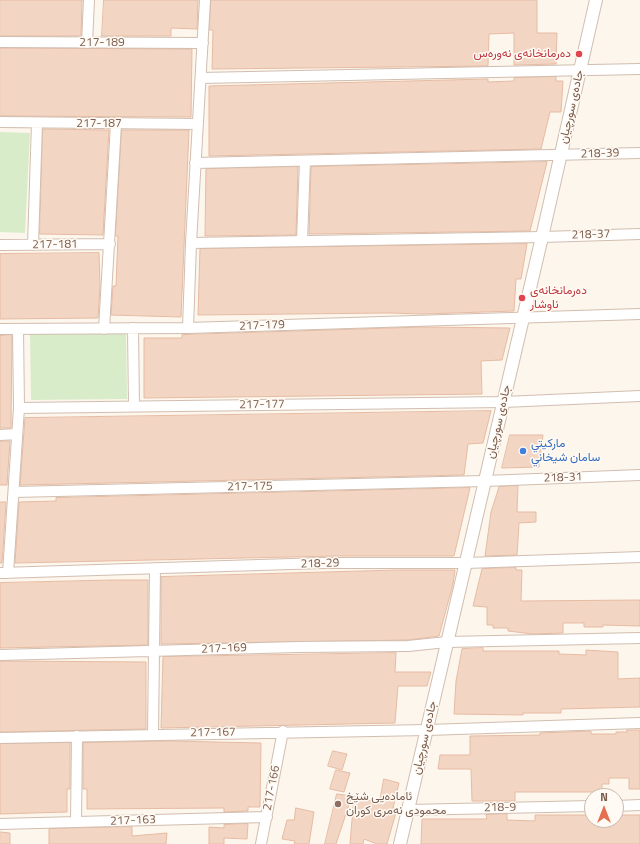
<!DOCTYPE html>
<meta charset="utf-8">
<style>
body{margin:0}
#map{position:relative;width:640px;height:844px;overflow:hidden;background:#fdf6ec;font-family:"Titillium Web",sans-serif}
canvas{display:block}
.north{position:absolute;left:584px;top:788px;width:40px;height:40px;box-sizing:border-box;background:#fffaf3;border:1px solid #cabbb1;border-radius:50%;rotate:0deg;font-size:11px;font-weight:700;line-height:16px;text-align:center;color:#7a5c4d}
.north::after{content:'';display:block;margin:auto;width:14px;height:18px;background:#e76f51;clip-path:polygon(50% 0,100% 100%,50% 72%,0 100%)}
</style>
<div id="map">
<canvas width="640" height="844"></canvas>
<div class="north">N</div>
</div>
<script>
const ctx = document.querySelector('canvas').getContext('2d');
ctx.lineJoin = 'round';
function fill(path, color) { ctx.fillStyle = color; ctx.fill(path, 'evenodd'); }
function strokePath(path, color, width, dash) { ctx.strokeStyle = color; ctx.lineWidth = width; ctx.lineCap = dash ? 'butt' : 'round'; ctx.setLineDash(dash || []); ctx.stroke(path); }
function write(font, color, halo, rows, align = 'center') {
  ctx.font = font + ' "Titillium Web",Vazirmatn,sans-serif'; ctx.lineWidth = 3; ctx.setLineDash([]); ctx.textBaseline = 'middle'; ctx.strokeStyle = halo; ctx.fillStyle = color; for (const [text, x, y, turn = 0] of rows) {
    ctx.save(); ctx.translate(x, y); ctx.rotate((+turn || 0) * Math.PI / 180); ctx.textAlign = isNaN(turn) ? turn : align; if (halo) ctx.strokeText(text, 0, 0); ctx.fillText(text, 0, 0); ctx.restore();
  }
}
fill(new Path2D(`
 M0,132L30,133L25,233L0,232Z
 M126,333L127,399L31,400L30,334Z`), '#d8ecc9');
const building = new Path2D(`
 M0,0H82L81,36H0Z
 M104,0H198L197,29L171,28V36H102Z
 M211,0H537V33H557L556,64L514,65V33L489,34L488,66L212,69L213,30H210Z
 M0,48L192,49L191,117L0,116Z
 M556,77V81H563L561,112H550L541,149L209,156V86L488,79V82L514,81V78Z
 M43,129L109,130L103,235L40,234Z
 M122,130H189L181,317L111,315L113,286H116L118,236H116Z
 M547,162L530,231L309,234L311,167Z
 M298,167L296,235L205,236L206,169Z
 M527,244L521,279H516L514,311L423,314L388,313L198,315L200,249Z
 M99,253L100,286L98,318L0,319V254Z
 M423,327L510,328L502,360L481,361L482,394L144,398V338H182V335Z
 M12,335L11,428H0V336Z
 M491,411L483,443L468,444L464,475L20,485L25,418Z
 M510,435H543L539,467L502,468Z
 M0,441H10L7,485H0Z
 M518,486L517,512H536V522L519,523L517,555L485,556L491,512L499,487Z
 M470,488L454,556H336L15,563L19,502L56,501V498Z
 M0,502H6L2,563H0Z
 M516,568V570H522L521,601L640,600V626L603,625V627H584V623H563V633L533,634L508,631V628H493V625H487V607L473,606L482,569Z
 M397,570H455L453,584L439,636L408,640L161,644V577Z
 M114,580H148V645L0,648V583Z
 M483,648V651H559V654L586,655V650L618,652V679L640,678V707L561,709V713H523V715L454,714L456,681L462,649Z
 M396,653L395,672H431L427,686H398L395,723L161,728L163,657Z
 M0,661L146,662V729L0,732Z
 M627,730H640V789H629V778H609V784H602V792H515V801H472L471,769H438L440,755H470V736L540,735V733L591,731V734H616V732H627Z
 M170,741L261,743L260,807H248V811L224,812V808L87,809V789H83V743Z
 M70,743V789H67V812L0,814V744Z
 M333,751L347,754L342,770L328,766Z
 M336,770L350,773L344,792L330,789Z
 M384,779L399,783L393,808L397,809L387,844H377L364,839L363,844H350L354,796L379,803Z
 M337,794L352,796L336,844H325Z
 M296,808L314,812L309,844H294L295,841L282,839L287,820H294Z
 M507,814V820L535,821V815H592V820H616V815H640V844H421L422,819H487L486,815Z
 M248,824L247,839L224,838V844H209V827L224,828V825Z
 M132,827V836L167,833L166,844H49V829Z
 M0,832L10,833V844H0Z`);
fill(building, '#f3d5c3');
strokePath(building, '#e6bba3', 1);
const minor = new Path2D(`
 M0,42L203,43
 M87,43L89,0
 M201,78L640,69
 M0,122L198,124
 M195,163L640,153
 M302,241L305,161
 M191,243L542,237L640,234
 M0,245L110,244
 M33,245L37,123
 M133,328L134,406
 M188,328L191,243L205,0
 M0,329L188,328L640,314
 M104,329L116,124
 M19,408L504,402L640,396
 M0,435L17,434
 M14,492L485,481L640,475
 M0,573L324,563H466L640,557
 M8,573L19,408L18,329
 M0,655L298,647L408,646L447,642L640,638
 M153,734L155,569
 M0,738L427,730L640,723
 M616,806L640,805
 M408,810L592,806
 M76,822L77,736
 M0,824L267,817
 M261,844L283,731`);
const tertiary = new Path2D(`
 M400,844L542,237L596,0`);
strokePath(minor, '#d1beb0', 12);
strokePath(tertiary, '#d1beb0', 14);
strokePath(minor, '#fff', 10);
strokePath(tertiary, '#fff', 12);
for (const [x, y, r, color] of [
 [579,54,4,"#e0444e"],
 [522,298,4,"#e0444e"],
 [523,451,4,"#3f7fe0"],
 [338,804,4,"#8d6e63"]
]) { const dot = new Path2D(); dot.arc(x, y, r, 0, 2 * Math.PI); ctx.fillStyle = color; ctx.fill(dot); strokePath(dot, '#fffaf3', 1.5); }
write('12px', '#7a5c4d', '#fffaf3', [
 ["217-189",102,43],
 ["جادەی سورچیان",572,107,-77],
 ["217-187",99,124],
 ["218-39",600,154,-2],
 ["218-37",591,235,-2],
 ["217-181",55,245,-1],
 ["217-179",262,326,-2],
 ["217-177",262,405,-1],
 ["جادەی سورچیان",499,422,-77],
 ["218-31",563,478,-2],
 ["217-175",250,487,-1],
 ["218-29",320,564,-2],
 ["217-169",224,649,-2],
 ["217-167",213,733,-1],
 ["جادەی سورچیان",425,738,-77],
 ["217-166",272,788,-79],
 ["218-9",500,808,-1],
 ["217-163",133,821,-2]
]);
write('12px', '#be3a42', '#fffaf3', [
 ["دەرمانخانەی نەورەس",571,54],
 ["دەرمانخانەی",530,291,"left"],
 ["ناوشار",530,305,"left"]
], 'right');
write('12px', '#366cbe', '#fffaf3', [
 ["ماركيتي",531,444],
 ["سامان شيخاني",531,458]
], 'left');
write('12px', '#785e54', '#fffaf3', [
 ["ئامادەیی شێخ",346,797],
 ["محمودی نەمری کوران",346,811]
], 'left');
</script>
